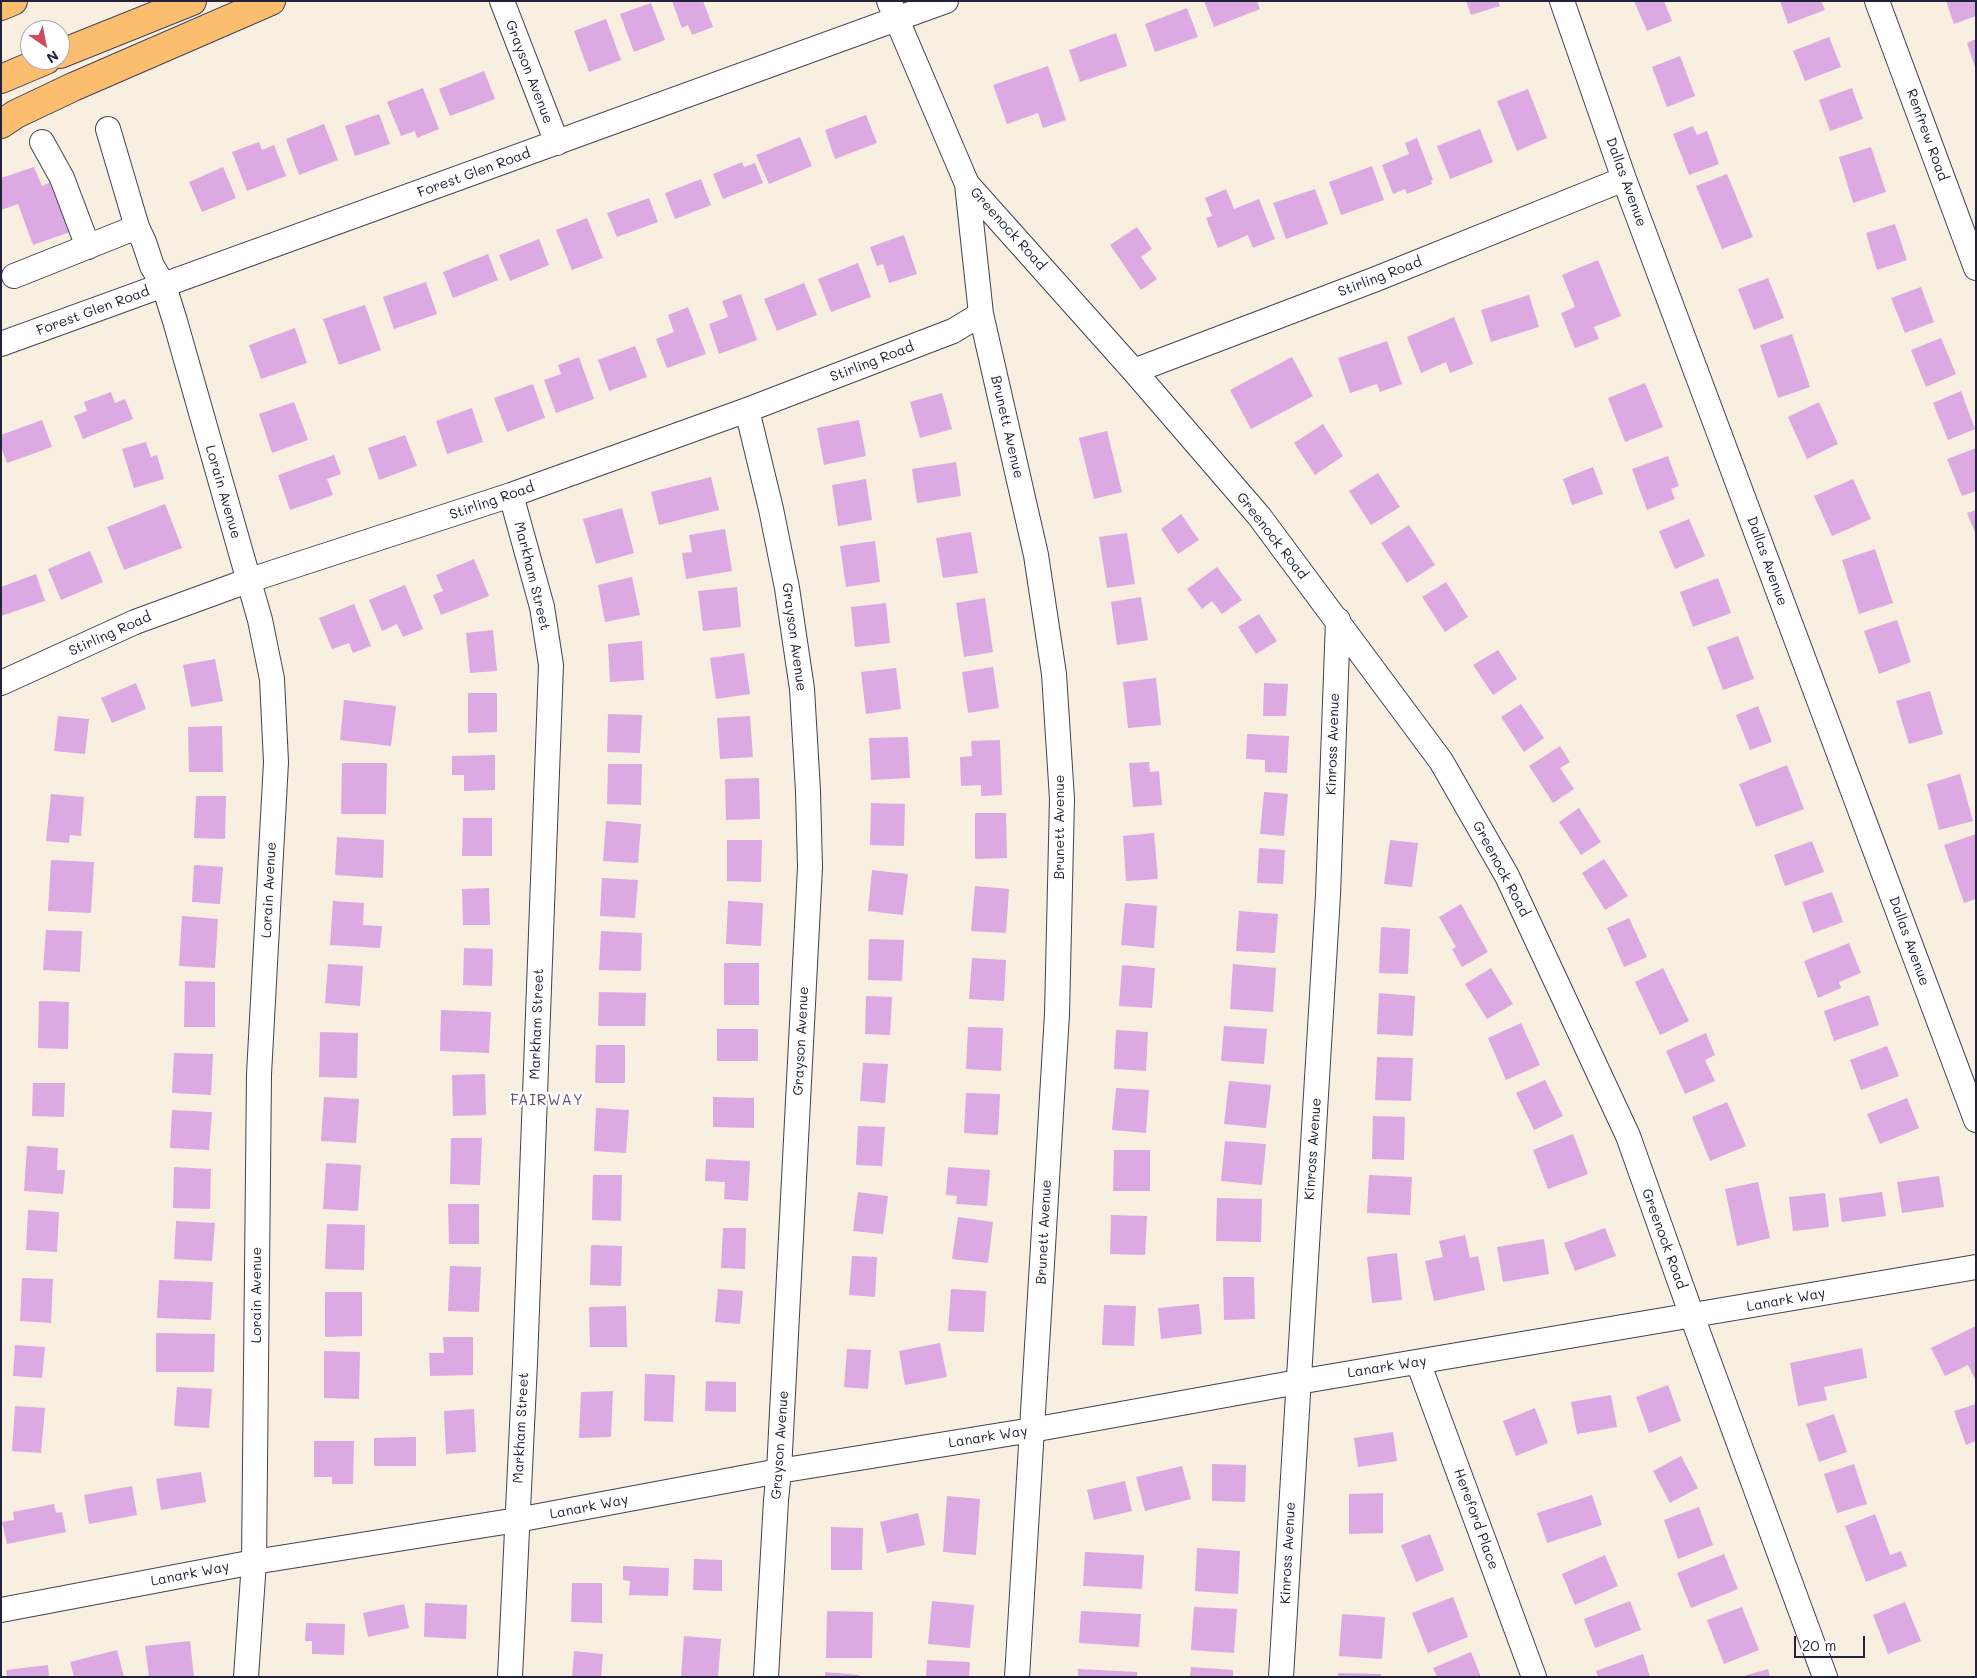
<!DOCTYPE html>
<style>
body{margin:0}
#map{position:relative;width:1977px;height:1678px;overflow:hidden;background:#f8efe1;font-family:Mali,sans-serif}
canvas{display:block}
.frame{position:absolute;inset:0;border:2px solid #22223b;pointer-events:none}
.north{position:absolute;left:20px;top:20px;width:50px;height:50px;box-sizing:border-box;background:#fff;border:1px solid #a7a7b1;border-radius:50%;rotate:147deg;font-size:14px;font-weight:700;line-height:20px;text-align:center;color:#22223b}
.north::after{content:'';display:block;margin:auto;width:18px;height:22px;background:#d1495b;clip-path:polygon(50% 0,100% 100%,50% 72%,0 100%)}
.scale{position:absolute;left:1794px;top:1636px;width:71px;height:22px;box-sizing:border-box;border:2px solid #22223b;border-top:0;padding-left:6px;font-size:15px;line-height:18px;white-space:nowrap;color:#22223b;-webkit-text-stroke:4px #fff;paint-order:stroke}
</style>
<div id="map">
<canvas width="1977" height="1678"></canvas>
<div class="frame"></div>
<div class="north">N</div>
<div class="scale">20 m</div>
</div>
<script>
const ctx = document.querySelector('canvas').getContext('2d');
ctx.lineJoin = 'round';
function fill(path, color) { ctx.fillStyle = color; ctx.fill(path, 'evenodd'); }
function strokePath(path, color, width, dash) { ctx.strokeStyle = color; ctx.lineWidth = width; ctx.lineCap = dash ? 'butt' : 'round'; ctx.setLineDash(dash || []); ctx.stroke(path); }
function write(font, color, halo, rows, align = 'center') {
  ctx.font = font + ' Mali,sans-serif'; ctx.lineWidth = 5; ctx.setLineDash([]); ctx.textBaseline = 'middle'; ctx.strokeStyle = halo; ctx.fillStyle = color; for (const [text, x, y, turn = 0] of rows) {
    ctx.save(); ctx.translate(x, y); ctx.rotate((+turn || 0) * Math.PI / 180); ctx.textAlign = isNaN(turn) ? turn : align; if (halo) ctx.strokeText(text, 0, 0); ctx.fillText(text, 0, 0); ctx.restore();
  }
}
fill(new Path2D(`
 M672,1H703L713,27L692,35L688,25L682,28Z
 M1204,1H1257L1260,9L1214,27Z
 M1466,1H1498L1500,6L1471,15Z
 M1634,1H1664L1672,21L1647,31Z
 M1780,1H1821L1825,10L1788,24Z
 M1946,1H1976V16L1954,24Z
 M651,3L665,40L634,52L620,14Z
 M1187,8L1198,37L1155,52L1145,24Z
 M606,19L621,60L589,72L574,31Z
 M1116,33L1127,66L1080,82L1069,50Z
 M1829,37L1841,67L1805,81L1793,51Z
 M1976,39V67H1975L1967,43Z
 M1680,56L1695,96L1667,107L1652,67Z
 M1048,66L1066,120L1043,128L1038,113L1007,124L993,85Z
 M484,71L495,99L450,116L439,89Z
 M423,88L439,129L417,138L415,131L401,136L387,102Z
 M1852,88L1863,119L1830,131L1819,100Z
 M1528,89L1547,138L1517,151L1497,101Z
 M379,114L390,144L355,156L345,126Z
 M866,115L877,143L835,159L825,130Z
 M324,124L338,160L299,175L286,139Z
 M1693,126L1697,135L1707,131L1719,164L1689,175L1673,134Z
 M1480,129L1493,162L1450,179L1437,146Z
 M800,137L812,166L769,184L756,155Z
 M1417,138L1433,180H1431L1432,184L1407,194L1405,189L1393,194L1382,165L1409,154L1405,143Z
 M259,142L262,150L274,145L286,176L247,191L232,152Z
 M1871,147L1886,192L1853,203L1839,157Z
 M742,162L744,167L755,163L763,183L723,199L713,174Z
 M1372,166L1384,200L1341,215L1329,182Z
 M34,167L42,186L51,182L70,232L33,245L18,204L1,210V178Z
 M223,167L236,198L202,212L189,182Z
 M1727,174L1753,237L1722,249L1696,186Z
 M701,179L711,205L675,219L665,193Z
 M1226,189L1234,209L1259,199L1275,239L1253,248L1248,235L1218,248L1206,218L1212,216L1205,198Z
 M1315,189L1328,224L1286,239L1273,203Z
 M649,198L658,222L617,237L607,213Z
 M587,218L603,258L572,270L556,230Z
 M1895,224L1907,260L1877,270L1866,233Z
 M1137,227L1152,249L1141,257L1157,279L1141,290L1110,245Z
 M904,235L917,274L889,283L883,264L877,266L870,247Z
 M539,239L549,265L510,281L499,255Z
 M488,254L498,280L453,298L443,272Z
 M1598,260L1621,316L1594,327L1599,339L1575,348L1561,313L1575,307L1562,275Z
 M858,263L871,297L831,312L818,279Z
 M1768,278L1784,318L1754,330L1738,289Z
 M426,282L437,314L394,329L383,297Z
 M804,283L817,315L777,331L764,299Z
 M1921,287L1934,322L1905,333L1891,298Z
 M741,294L757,340L719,354L709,324L728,317L722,301Z
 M1529,295L1539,327L1491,342L1481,310Z
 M365,305L381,350L339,365L323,319Z
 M688,307L706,354L667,368L656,339L674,332L668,315Z
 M1454,317L1473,364L1450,373L1446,362L1421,373L1407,337Z
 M295,328L307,363L261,379L249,345Z
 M1792,334L1810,387L1778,398L1760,345Z
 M1941,338L1956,374L1926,387L1911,350Z
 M1387,341L1402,384L1380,392L1377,384L1350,393L1338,358Z
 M635,346L647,377L609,391L598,360Z
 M579,357L594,399L556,413L544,380L561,374L558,365Z
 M1292,357L1313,396L1251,429L1230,390Z
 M1645,383L1663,427L1625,442L1608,398Z
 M533,384L545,418L507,432L494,398Z
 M1961,391L1975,429L1948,440L1933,403Z
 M111,392L115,403L125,399L133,419L83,439L74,416L87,411L84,402Z
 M942,393L952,429L920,438L910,402Z
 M294,402L308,440L272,453L259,414Z
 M1819,402L1838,444L1807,459L1788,417Z
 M472,408L483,442L447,454L436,421Z
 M42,420L52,447L7,463L1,447V435Z
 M859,420L866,456L824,465L817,428Z
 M1323,424L1343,456L1315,475L1294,443Z
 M1107,431L1122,492L1094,499L1079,438Z
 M405,435L417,466L379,480L368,448Z
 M146,442L151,457L157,455L164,479L134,488L122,449Z
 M1976,448V491L1962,496L1947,459Z
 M334,455L341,474L327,479L333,495L290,510L278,475Z
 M1668,456L1679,486L1671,489L1675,499L1647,510L1632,469Z
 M956,462L961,496L917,503L912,469Z
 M1593,467L1603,494L1572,505L1563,479Z
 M1378,473L1400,507L1371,525L1349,491Z
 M711,477L719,510L659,525L651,492Z
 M866,479L872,520L838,526L832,485Z
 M1853,479L1871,519L1832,536L1814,496Z
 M165,504L182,548L124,570L107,527Z
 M622,508L634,553L596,564L583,519Z
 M1976,510V535L1967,513Z
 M1181,514L1199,540L1178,554L1161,529Z
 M1689,519L1705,556L1675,569L1659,531Z
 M1409,525L1435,565L1407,583L1381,543Z
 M725,529L732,571L686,579L682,553L692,552L689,535Z
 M971,532L978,573L943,578L936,538Z
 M1127,533L1135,584L1107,588L1099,537Z
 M875,541L880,582L846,587L840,546Z
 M1875,549L1893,603L1859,614L1842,560Z
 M90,551L103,582L61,600L48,569Z
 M474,559L489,596L441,615L433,595L443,591L436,575Z
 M1217,567L1242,600L1222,614L1212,601L1202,609L1187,589Z
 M36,574L45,601L1,616V587Z
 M632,577L640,615L605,622L598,585Z
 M1718,578L1731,613L1693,627L1680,592Z
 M1446,582L1468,617L1445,632L1422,597Z
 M405,585L423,629L403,637L397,624L382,631L369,600Z
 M737,587L741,627L703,631L698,591Z
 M1141,597L1148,640L1117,645L1111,602Z
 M985,598L993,652L964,657L956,603Z
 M886,603L890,643L855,647L851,607Z
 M354,604L371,646L353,653L349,643L332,649L319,618Z
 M1259,614L1277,641L1256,654L1238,627Z
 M1897,620L1911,662L1879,674L1864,631Z
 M493,630L497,671L470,673L466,633Z
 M1738,636L1754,679L1723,690L1707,647Z
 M642,641L644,680L610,682L608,644Z
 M1498,650L1517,679L1493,695L1473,665Z
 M744,653L750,694L716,699L710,658Z
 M215,659L223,701L191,707L183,665Z
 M993,667L999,708L968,713L962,672Z
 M896,668L901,709L866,714L861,672Z
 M1156,678L1161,725L1128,728L1123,682Z
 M136,683L146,709L112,723L101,698Z
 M1264,683L1288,684L1286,716H1263Z
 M1930,691L1943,734L1909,744L1896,701Z
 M468,693H497V732L468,733Z
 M344,700L396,706L391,746L340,740Z
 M1521,704L1544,738L1524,752L1501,717Z
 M1758,706L1772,742L1750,750L1736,715Z
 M608,714L642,715L640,753L607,752Z
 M58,716L89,719L85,754L54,751Z
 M750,716L753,757L720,759L717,718Z
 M222,726L223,772H189L188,727Z
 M1247,734L1289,736L1287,773L1265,772V760L1246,759Z
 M908,737L910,778L871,780L869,738Z
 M1000,740L1002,795L981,796V785L961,786L960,757L972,756L971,741Z
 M1560,746L1570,762L1560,768L1574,789L1553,803L1529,766Z
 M495,755V790L464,791V775H452V756Z
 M1149,762L1150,772L1159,771L1162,805L1133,807L1129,763Z
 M342,763H387L386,814H341Z
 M608,764H642L641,805L607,804Z
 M1787,765L1804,809L1756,827L1739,784Z
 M1960,774L1973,821L1939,830L1927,784Z
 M759,778L760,819L726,820L725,779Z
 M1264,792L1288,794L1284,836L1260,834Z
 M51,794L84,797L81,836L70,835L69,843L46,841Z
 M196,796H226L225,839L194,838Z
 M871,803L905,804L904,846L870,845Z
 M1579,808L1601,842L1581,855L1559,822Z
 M975,813H1006L1007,858L975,859Z
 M463,818H492V856H462Z
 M606,821L641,824L638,863L603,861Z
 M1154,833L1158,879L1126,881L1123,836Z
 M1976,834V899L1964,903L1944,845Z
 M337,837L384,840L383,878L335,875Z
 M727,840H762L761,882L727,881Z
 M1390,840L1418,843L1412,887L1384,884Z
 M1812,841L1824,872L1785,886L1774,855Z
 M1259,848L1285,850L1283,884L1257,883Z
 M1604,859L1628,896L1605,910L1582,873Z
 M51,860L94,862L91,913L48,911Z
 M194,865L223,867L220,904L192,902Z
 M872,870L908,874L903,915L868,911Z
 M602,878L638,880L635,918L600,916Z
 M975,886L1009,889L1006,933L971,931Z
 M489,888L490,925H463L462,889Z
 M1832,892L1843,922L1813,933L1802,902Z
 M333,901L364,903L363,925L382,926L380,948L330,945Z
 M728,901L763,903L761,946L726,944Z
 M1125,903L1157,906L1154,948L1121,945Z
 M1461,904L1488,952L1462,967L1452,949L1456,947L1439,917Z
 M1239,911L1278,914L1275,953L1236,951Z
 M182,916L218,919L215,968L179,966Z
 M1629,918L1647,957L1624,967L1607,928Z
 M1381,927L1410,929L1408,974L1379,973Z
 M46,930L82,931L80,972L43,970Z
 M601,931L642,933L641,971L599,970Z
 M869,939L904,940L902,981L868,980Z
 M1849,943L1861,973L1839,982L1841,988L1818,998L1804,961Z
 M464,948L493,949L492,986L463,985Z
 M972,958L1006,960L1004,1001L969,999Z
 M724,963H759V1005H724Z
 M328,964L363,966L360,1006L325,1003Z
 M1233,964L1276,968L1273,1012L1230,1009Z
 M1122,965L1155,968L1152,1008L1119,1006Z
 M1491,968L1513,1004L1487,1019L1465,984Z
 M1663,968L1689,1021L1660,1035L1635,982Z
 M185,981L215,982V1027H184Z
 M599,992L646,993L645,1026H598Z
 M1379,993L1415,996L1413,1036L1377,1034Z
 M1869,995L1879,1025L1834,1041L1824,1011Z
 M866,996L892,997L890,1035L865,1034Z
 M39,1001L69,1002L68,1049L38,1048Z
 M441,1010L491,1012L489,1053L440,1051Z
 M1521,1023L1540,1065L1506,1080L1488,1038Z
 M1224,1026L1267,1029L1264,1064L1221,1061Z
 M968,1027L1003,1028L1001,1071L966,1069Z
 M717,1029H758V1061H717Z
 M1116,1030L1148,1032L1146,1071L1114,1069Z
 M320,1032L358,1033L357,1078L319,1077Z
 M1706,1033L1715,1055L1705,1060L1715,1081L1685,1094L1666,1051Z
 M596,1045H625V1083H595Z
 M1887,1046L1899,1076L1861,1090L1850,1060Z
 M174,1053L213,1054L211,1095L172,1093Z
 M1377,1057L1413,1058L1411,1101L1375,1100Z
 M863,1063L888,1064L885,1103L860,1101Z
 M485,1074L486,1115L453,1116L452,1075Z
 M1545,1080L1563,1116L1534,1130L1516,1093Z
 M1229,1081L1271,1085L1266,1128L1224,1124Z
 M33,1083H65L64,1117L32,1116Z
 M1116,1088L1149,1090L1146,1133L1112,1130Z
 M966,1093L1000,1094L998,1135L964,1133Z
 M324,1097L359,1099L356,1143L321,1141Z
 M713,1097L754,1098V1128L713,1127Z
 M1907,1098L1919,1128L1880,1144L1867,1114Z
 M1727,1102L1746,1146L1710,1161L1692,1117Z
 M596,1108L629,1110L626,1153L594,1151Z
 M172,1110L212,1112L209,1150L170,1148Z
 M1373,1116L1405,1117L1404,1160L1372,1159Z
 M858,1126L885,1127L882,1166L856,1165Z
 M1573,1134L1588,1174L1548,1189L1533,1150Z
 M451,1138H482L480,1185L450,1184Z
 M1225,1141L1266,1144L1262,1185L1221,1181Z
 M27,1146L58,1148L57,1170H65L63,1194L24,1191Z
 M1114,1150H1150V1191H1113Z
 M706,1159L750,1161L748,1201L724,1199L725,1182L705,1181Z
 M326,1163L361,1165L358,1211L323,1209Z
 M174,1167L211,1169L210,1209L173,1208Z
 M948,1167L990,1170L987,1206L956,1204L957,1196L946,1195Z
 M593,1175H622L621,1221L592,1220Z
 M1369,1175L1412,1177L1410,1215L1367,1213Z
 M1939,1176L1944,1207L1902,1213L1897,1182Z
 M1758,1182L1770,1238L1737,1246L1725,1189Z
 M858,1192L888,1196L883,1234L853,1231Z
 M1882,1192L1886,1216L1842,1222L1839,1198Z
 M1825,1193L1829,1227L1793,1231L1789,1197Z
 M1217,1198L1262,1199L1261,1242L1216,1241Z
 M448,1204H479V1244H449Z
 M28,1210L59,1212L57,1252L26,1250Z
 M1111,1215L1147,1216L1145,1255L1110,1254Z
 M958,1217L993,1222L988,1263L952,1259Z
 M176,1221L215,1223L212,1261L174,1259Z
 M327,1224L365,1225L364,1270L325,1269Z
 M723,1228H746L745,1269L721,1268Z
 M1605,1228L1616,1256L1575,1271L1564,1243Z
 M1465,1235L1470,1258L1478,1256L1485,1290L1434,1301L1425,1261L1443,1257L1439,1241Z
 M1544,1239L1549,1274L1503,1282L1497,1247Z
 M591,1245L622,1246L621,1286L590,1285Z
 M1397,1253L1402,1300L1372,1303L1367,1257Z
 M852,1256L877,1257L875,1297L849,1295Z
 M450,1266L481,1267L479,1312L448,1311Z
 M1223,1277H1254L1255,1319L1224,1320Z
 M22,1278L53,1279L51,1323L20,1321Z
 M159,1280L213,1282L211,1320L157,1318Z
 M718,1289L743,1291L740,1324L715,1322Z
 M951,1289L986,1291L984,1332L948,1331Z
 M325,1292H362V1336L325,1337Z
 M1199,1304L1202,1334L1161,1339L1158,1308Z
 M1104,1305L1136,1306L1134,1346L1102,1345Z
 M626,1306L627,1347H590L589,1307Z
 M1976,1326V1381L1968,1365L1945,1376L1931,1348Z
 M156,1333L215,1334L214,1372H156Z
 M443,1337H473V1375L430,1376L429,1353H444Z
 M940,1343L947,1377L905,1385L899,1351Z
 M15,1345L45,1347L42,1378L13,1376Z
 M1862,1348L1867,1378L1824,1387L1827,1400L1798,1406L1790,1363Z
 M847,1349L871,1350L868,1389L844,1387Z
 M324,1351L360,1352L359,1399L324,1398Z
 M645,1374L675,1375L673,1422L644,1421Z
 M706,1381L736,1382V1412L705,1411Z
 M1668,1385L1681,1421L1649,1433L1636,1397Z
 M177,1387L212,1389L209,1428L174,1426Z
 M613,1391L611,1437L579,1438L581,1392Z
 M1611,1395L1617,1427L1577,1434L1571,1402Z
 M1976,1404V1441L1966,1445L1954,1411Z
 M15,1406L45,1408L41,1453L12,1451Z
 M1535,1408L1548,1443L1516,1456L1503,1421Z
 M474,1409L476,1452L446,1454L444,1411Z
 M1834,1414L1847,1452L1819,1462L1806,1424Z
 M1393,1432L1397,1461L1358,1467L1354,1438Z
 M416,1437V1466H374V1438Z
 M314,1441H354L353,1484H332V1477H314Z
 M1681,1456L1698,1488L1670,1503L1653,1471Z
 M1212,1464L1246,1465L1245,1502L1212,1501Z
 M1854,1464L1867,1504L1837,1513L1824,1474Z
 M1182,1466L1191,1499L1145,1511L1136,1477Z
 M201,1472L206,1502L161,1510L156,1479Z
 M1125,1481L1132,1511L1094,1520L1087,1490Z
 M132,1486L137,1515L89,1524L84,1495Z
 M1383,1493V1533L1349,1534V1494Z
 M1592,1495L1602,1525L1547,1543L1537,1513Z
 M947,1496L980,1499L976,1555L943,1552Z
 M54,1504L56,1513L62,1512L66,1532L7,1544L2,1522L14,1520L13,1512Z
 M1699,1507L1713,1545L1678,1559L1664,1520Z
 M918,1513L925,1545L887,1553L880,1522Z
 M1875,1514L1890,1555L1901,1551L1907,1566L1866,1582L1845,1526Z
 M831,1527L863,1528L862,1570H831Z
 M1430,1534L1444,1570L1416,1582L1401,1545Z
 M1197,1548L1240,1551L1238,1594L1195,1591Z
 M1085,1552L1144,1555L1142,1589L1083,1586Z
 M1724,1554L1738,1589L1691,1608L1677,1573Z
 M1605,1555L1618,1586L1575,1605L1562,1574Z
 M694,1559L722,1560V1591L693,1590Z
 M623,1566L669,1568L668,1596L629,1595L630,1581L623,1580Z
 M572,1583H602V1623L571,1622Z
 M1453,1597L1468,1637L1428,1653L1412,1613Z
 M932,1601L974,1605L970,1648L928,1644Z
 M1630,1601L1641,1630L1595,1648L1584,1619Z
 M1905,1602L1921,1641L1888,1654L1873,1615Z
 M425,1603L467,1605L466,1639L424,1637Z
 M404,1604L409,1628L368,1637L363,1613Z
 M1194,1607L1237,1609L1234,1653L1191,1650Z
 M1742,1607L1759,1650L1724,1664L1707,1620Z
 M827,1611L873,1612L872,1658H826Z
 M1081,1611L1141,1614L1139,1647L1079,1643Z
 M1342,1614L1385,1617L1382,1659L1339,1656Z
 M306,1623L345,1624L344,1655L312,1654V1641H305Z
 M684,1636L721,1639L718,1677H681Z
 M190,1641L194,1677H149L145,1646Z
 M117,1650L124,1677H74L70,1662Z
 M574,1651L603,1654L601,1677H572Z
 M1471,1652L1481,1677H1437L1433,1668Z
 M1643,1654L1650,1677H1598L1596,1671Z
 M927,1660L970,1662L969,1677H926Z
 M48,1665L49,1677H7L6,1670Z
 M1191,1667L1233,1670V1677H1190Z
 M1078,1669L1137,1672V1677H1078Z
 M1768,1669L1770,1677H1744V1676Z
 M825,1672L859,1675V1677H825Z
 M1338,1673L1381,1674V1677H1338Z`), '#dca9e3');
const minor = new Path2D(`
 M502,1L557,143
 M889,1L967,184L981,314L1036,555L1054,674L1062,799L1057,1014L1017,1677
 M1562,1L1624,179L1976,1120
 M1877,1L1976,268
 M108,129L137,227L144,242L152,266L164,286L175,321L260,620L272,679L276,762L259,1074L254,1562L246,1677
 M42,142L62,178L88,247
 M967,184L1134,371L1259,516L1441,761L1507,876L1628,1136L1692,1316L1825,1677
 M14,276L137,227
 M1,344L946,1
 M1134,371L1376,279L1624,179
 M747,410L771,509L787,588L802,689L808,791L810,867L779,1471L776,1500L766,1677
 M1,683L135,622L247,581L511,495L747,410L953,331L981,314
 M1418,1362L1534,1677
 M1,1610L254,1562L517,1520L779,1471L1032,1430L1298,1382L1976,1267
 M510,1677L525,1363L551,665L542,607L511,495
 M1281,1677L1328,895L1338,620`);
const highway = new Path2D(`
 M1,6L13,1
 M60,54L192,1
 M1,79L46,60
 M1,124L16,114L73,87L271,1`);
strokePath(minor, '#424154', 26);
strokePath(highway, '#424154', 30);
strokePath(minor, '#fff', 24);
strokePath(highway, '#fbbd6e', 28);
write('14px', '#22223b', '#fff', [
 ["Grayson Avenue",529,72,69],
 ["Renfrew Road",1927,135,70],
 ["Forest Glen Road",474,173,-20],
 ["Dallas Avenue",1626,182,70],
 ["Greenock Road",1008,229,48],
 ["Stirling Road",1380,277,-21],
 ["Forest Glen Road",93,311,-20],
 ["Stirling Road",872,362,-21],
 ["Brunett Avenue",1007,427,77],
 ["Lorain Avenue",223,492,74],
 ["Stirling Road",492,501,-19],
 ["Greenock Road",1272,536,52],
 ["Dallas Avenue",1767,561,70],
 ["Markham Street",532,576,76],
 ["Stirling Road",110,634,-24],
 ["Grayson Avenue",794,637,82],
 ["Kinross Avenue",1333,744,-88],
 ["Brunett Avenue",1060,827,-90],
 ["Greenock Road",1501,869,62],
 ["Lorain Avenue",269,890,-87],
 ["Dallas Avenue",1909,941,70],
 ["Markham Street",537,1024,-88],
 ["Grayson Avenue",801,1041,-87],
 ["Kinross Avenue",1313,1149,-86],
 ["Brunett Avenue",1044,1232,-87],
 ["Greenock Road",1664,1239,70],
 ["Lorain Avenue",257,1295,-90],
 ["Lanark Way",1786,1300,-10],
 ["Lanark Way",1387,1367,-9],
 ["Markham Street",521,1428,-87],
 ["Lanark Way",988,1437,-9],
 ["Grayson Avenue",780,1445,-86],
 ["Lanark Way",589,1507,-11],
 ["Hereford Place",1476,1519,70],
 ["Kinross Avenue",1288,1553,-87],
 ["Lanark Way",190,1574,-11]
]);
ctx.letterSpacing = '1px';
write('15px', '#635176', '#fff', [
 ["FAIRWAY",547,1100]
]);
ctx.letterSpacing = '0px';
</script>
